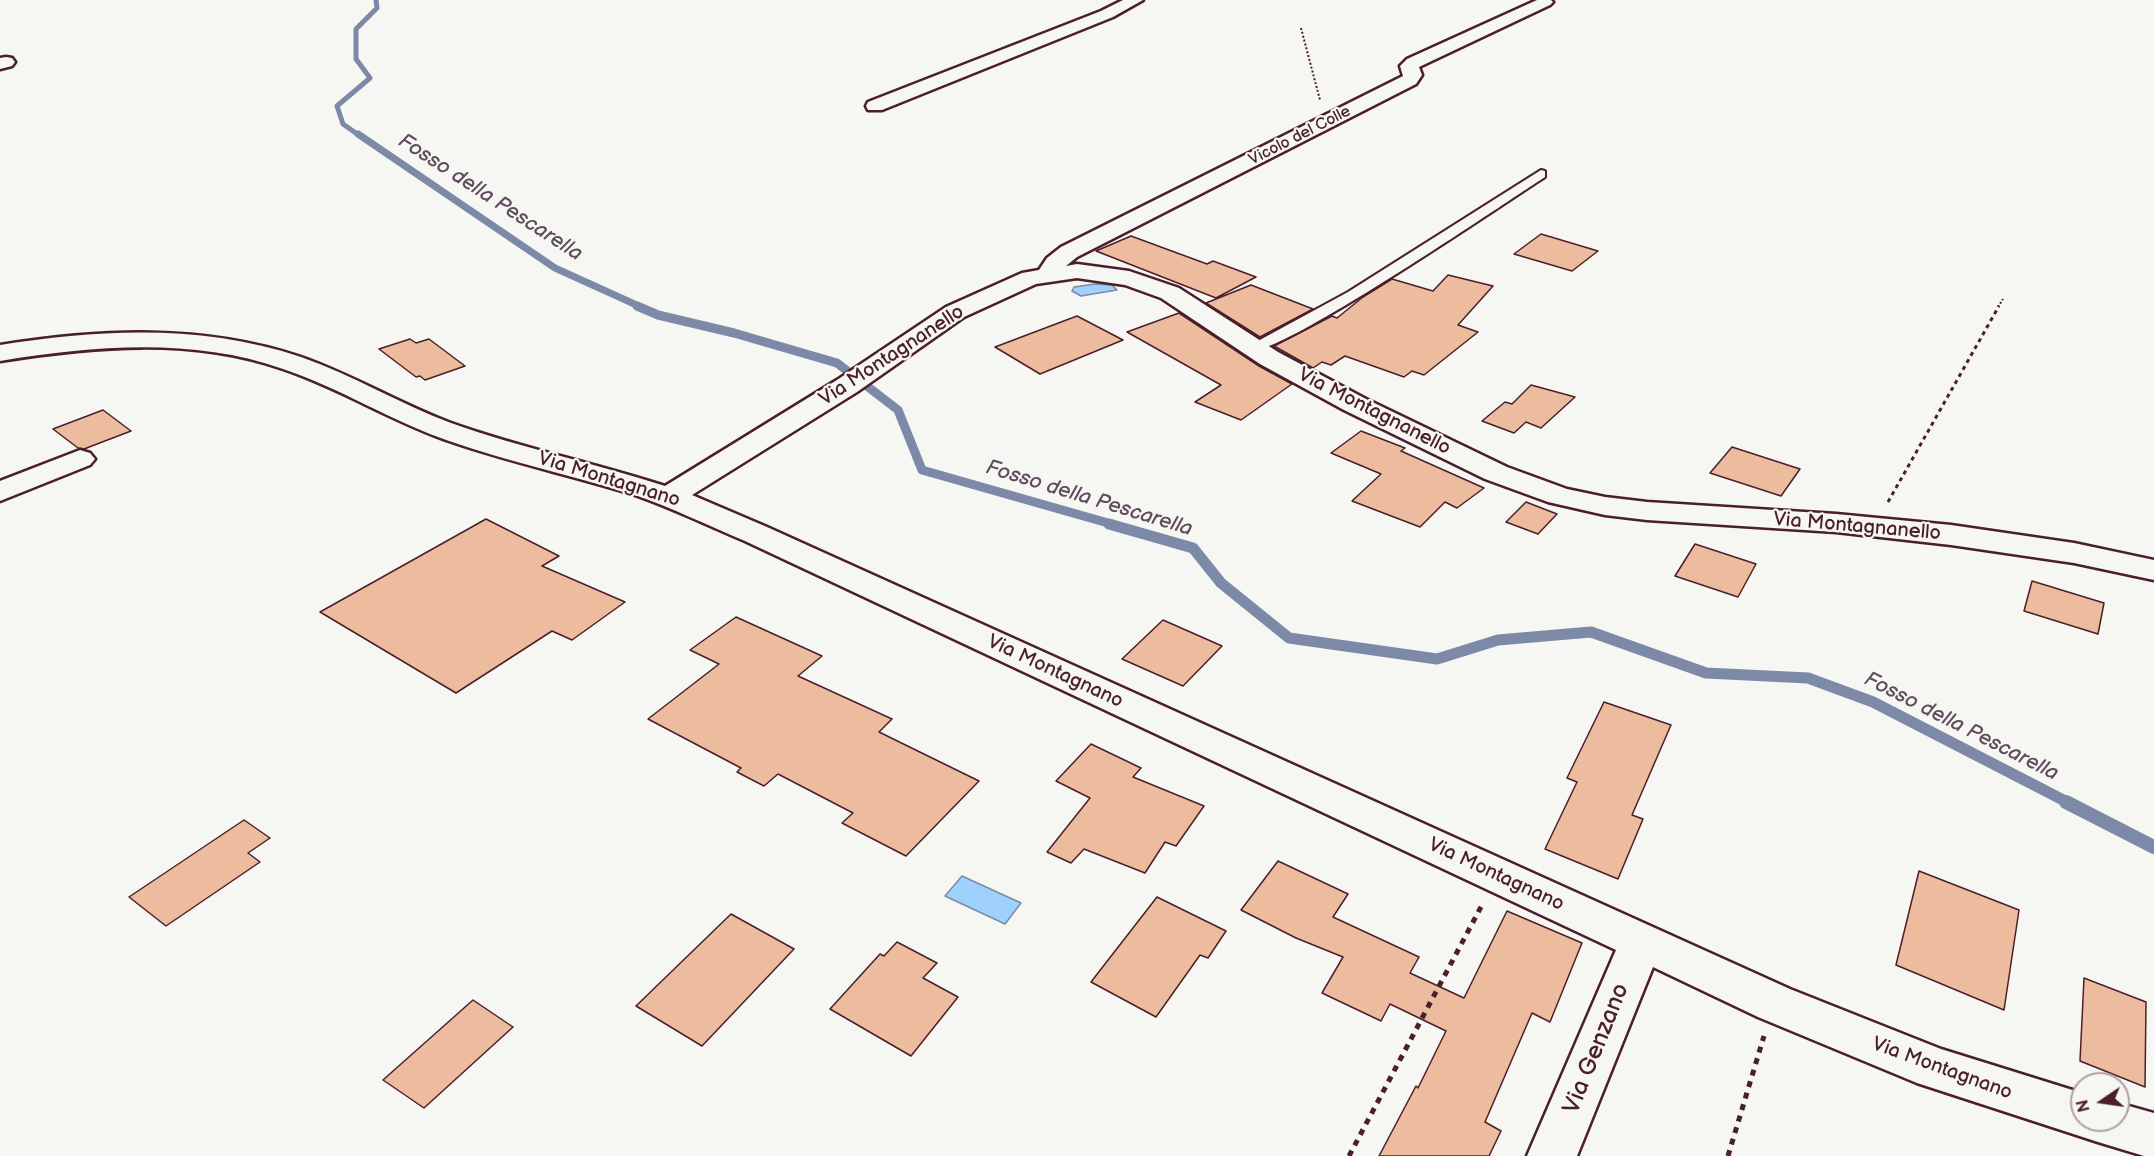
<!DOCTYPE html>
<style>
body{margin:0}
#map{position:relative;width:2154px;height:1156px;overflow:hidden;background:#f6f6f2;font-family:"Balsamiq Sans",sans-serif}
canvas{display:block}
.north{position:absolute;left:2070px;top:1072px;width:60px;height:60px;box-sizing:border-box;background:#f6f6f2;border:2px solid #b1a0a2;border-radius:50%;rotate:257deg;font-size:16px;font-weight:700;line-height:24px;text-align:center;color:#4a1f2b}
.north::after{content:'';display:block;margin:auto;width:21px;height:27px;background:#4a1f2b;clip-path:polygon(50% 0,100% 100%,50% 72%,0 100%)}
</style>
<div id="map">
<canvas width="2154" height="1156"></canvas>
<div class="north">N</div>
</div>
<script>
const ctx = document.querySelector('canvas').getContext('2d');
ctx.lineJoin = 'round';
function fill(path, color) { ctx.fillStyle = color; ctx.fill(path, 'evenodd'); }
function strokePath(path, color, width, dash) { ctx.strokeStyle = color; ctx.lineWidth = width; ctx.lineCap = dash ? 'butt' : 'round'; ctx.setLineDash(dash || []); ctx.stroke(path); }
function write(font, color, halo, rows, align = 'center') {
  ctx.font = font + ' "Balsamiq Sans",sans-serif'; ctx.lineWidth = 4.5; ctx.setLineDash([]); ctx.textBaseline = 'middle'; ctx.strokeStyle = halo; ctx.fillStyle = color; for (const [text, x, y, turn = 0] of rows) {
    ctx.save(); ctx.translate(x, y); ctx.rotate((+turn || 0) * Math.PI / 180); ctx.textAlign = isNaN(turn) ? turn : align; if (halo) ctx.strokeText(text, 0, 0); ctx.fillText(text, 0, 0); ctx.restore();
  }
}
const water = new Path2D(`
 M1095,284L1112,285L1117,290L1081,296L1072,291L1074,287Z
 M962,876L1021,903L1005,924L945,896Z`);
fill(water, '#9ed1fb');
strokePath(water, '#7c8aa8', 1.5);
strokePath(new Path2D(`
 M360,136L343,124L337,106L370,78L356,59V29L377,8L376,0`), '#7c8aa8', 5);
strokePath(new Path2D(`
 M358,134L555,268L641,307`), '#7c8aa8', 7);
strokePath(new Path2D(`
 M637,306L658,315L734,333L837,363L898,410L922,470L1115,525`), '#7c8aa8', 9);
strokePath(new Path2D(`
 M1109,524L1193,548L1221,583L1289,638L1437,659L1498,640L1591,632L1706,673L1808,678L1873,702L2069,803`), '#7c8aa8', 11);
strokePath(new Path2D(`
 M2066,802L2154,847`), '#7c8aa8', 14);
const building = new Path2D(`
 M1541,234L1598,251L1572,271L1514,254Z
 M1131,236L1207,264L1213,261L1256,277L1216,298L1096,251Z
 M1448,275L1493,286L1458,325L1478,332L1424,375L1412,371L1404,377L1345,356L1331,365L1322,362L1313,368L1274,346L1332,316L1337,318L1363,297L1392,279L1433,291Z
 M1251,285L1313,309L1260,337L1206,303Z
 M1179,313L1259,366L1292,384L1241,420L1195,402L1221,385L1127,332Z
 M1077,316L1123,340L1040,374L995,347Z
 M410,339L416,343L429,339L465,366L425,380L420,376L416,377L379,349Z
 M1531,385L1575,397L1541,428L1526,422L1514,433L1482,421L1505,402L1512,404Z
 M103,410L131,431L84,449L78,448L53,429Z
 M1361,431L1405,448L1401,451L1484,488L1457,508L1445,502L1420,527L1352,501L1381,474L1331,453Z
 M1732,447L1800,469L1781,496L1710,473Z
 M1526,502L1557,514L1538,534L1506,522Z
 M486,519L559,556L542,566L625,602L572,640L552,631L456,693L320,612Z
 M1695,544L1756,564L1738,597L1675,576Z
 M2032,581L2104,603L2098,634L2024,611Z
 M736,617L822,656L798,676L892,719L879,732L979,781L906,856L842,823L853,813L778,774L764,786L737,772L741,768L648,719L719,664L690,650Z
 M1163,620L1222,646L1183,686L1122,659Z
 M1604,702L1671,725L1632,815L1643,819L1618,879L1545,849L1577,782L1567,778Z
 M1091,744L1141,768L1133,777L1204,806L1176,846L1165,842L1145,873L1084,849L1071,863L1047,852L1090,798L1056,781Z
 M244,820L270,838L248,853L260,862L166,926L129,897Z
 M1278,861L1348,894L1333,917L1419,957L1410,973L1464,998L1507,911L1582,943L1550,1022L1532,1013L1485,1122L1501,1131L1489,1156H1379L1416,1086L1418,1088L1446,1031L1390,1004L1381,1021L1322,993L1343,957L1296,938L1241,910Z
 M1919,871L2019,910L2004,1010L1896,965Z
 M1157,897L1226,931L1208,958L1200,955L1156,1017L1091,982Z
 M731,914L794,949L702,1046L636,1006Z
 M897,942L937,963L923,978L958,997L911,1056L830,1009L880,954L884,956Z
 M2084,978L2146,1002L2145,1087L2080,1061Z
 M473,1000L513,1027L424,1108L383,1080Z`);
fill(building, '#edbc9e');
strokePath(building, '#4a1f2b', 1.5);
const service = new Path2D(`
 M1541,170L1545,171V177C1506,202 1277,359 1248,351L1245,348L1348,292Z`);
const minor = new Path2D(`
 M1123,0H1143L1113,17L882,110H868L866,106L868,102L1101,11Z
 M1537,0H1551L1553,2L1550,5L1419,67L1422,75L1416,84L1077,257L1066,266L1077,264L1129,271L1179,288L1278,352L1364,398L1507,467L1567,489L1605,497L1647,502L1836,514L1951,525L2074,543L2154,560V580L2074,563L1951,545L1836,532L1647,520L1605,515L1548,502L1485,479L1344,410L1260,364L1161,298L1125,285L1077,278L1036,284L964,317L857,392L692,495L767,527L1790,989L1941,1049L2082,1093V1120H2118V1103L2154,1113V1156H2144L2098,1142L1917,1083L1758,1017L1653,967L1577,1156H1527L1616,950L745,541C707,525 670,507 632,494C571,475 509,462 449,441C391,421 340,388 283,369C192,337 93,346 0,361V345C101,329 203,324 301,357C353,375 400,404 451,423C521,448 594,463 665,486L837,380L946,307L1022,273L1039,270L1047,258L1061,247L1403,76L1400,66L1407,59Z
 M6,57L12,58L15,62L12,66L0,69V58Z
 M80,450L90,453L95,459L90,465L0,501V481Z`);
strokePath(service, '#4a1f2b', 4);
strokePath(minor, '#4a1f2b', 5);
strokePath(new Path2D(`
 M1301,28L1320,100
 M1998,307L2003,299`), '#4a1f2b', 2, [2, 2]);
strokePath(new Path2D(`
 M1888,502L1999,306`), '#4a1f2b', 3, [4, 4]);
strokePath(new Path2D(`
 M1349,1156L1482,905
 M1728,1156L1764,1036`), '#4a1f2b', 5, [6, 6]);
fill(service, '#f6f6f2');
fill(minor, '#f6f6f2');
write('16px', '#4a1f2b', '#f6f6f2', [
 ["Vicolo del Colle",1300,136,-27]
]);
write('20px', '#4a1f2b', '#f6f6f2', [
 ["Via Montagnanello",892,356,-33],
 ["Via Montagnanello",1374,412,27],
 ["Via Montagnano",609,480,17],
 ["Via Montagnanello",1857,527,5],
 ["Via Montagnano",1055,672,25],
 ["Via Montagnano",1496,875,25],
 ["Via Montagnano",1942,1069,20]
]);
write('italic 21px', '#5f4c5f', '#f6f6f2', [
 ["Fosso della Pescarella",490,198,33],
 ["Fosso della Pescarella",1089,499,17],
 ["Fosso della Pescarella",1961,727,27]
]);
write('24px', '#4a1f2b', '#f6f6f2', [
 ["Via Genzano",1597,1049,-68]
]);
</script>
